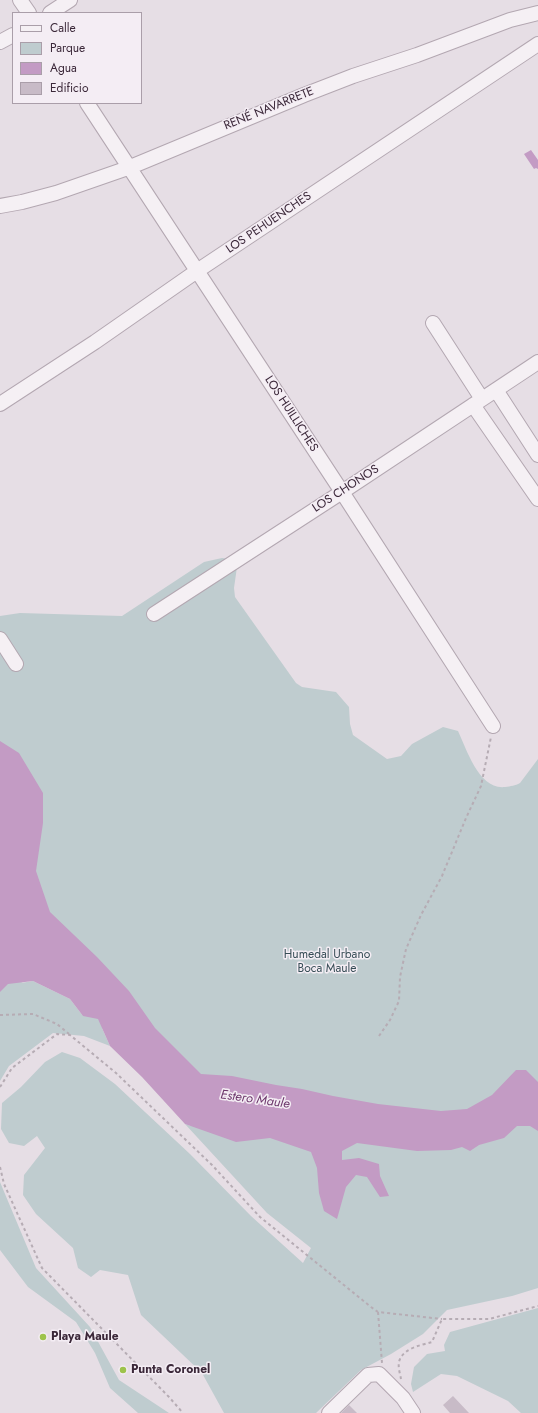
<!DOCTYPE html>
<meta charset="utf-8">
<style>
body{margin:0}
#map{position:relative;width:538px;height:1413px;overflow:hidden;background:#e6dee5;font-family:Jost,sans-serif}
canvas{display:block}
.legend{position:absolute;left:12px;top:12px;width:130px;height:92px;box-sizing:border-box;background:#f4edf4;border:1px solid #aa9ea9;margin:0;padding:5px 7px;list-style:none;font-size:12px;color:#3b2839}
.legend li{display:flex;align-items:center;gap:8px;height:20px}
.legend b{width:20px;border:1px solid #aa9ea9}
</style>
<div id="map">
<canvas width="538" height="1413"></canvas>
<ul class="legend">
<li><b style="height:5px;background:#f5f0f4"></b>Calle</li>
<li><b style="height:11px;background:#bfcccf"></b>Parque</li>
<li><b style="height:11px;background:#c39bc4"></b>Agua</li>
<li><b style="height:11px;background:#c8bbc7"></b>Edificio</li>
</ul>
</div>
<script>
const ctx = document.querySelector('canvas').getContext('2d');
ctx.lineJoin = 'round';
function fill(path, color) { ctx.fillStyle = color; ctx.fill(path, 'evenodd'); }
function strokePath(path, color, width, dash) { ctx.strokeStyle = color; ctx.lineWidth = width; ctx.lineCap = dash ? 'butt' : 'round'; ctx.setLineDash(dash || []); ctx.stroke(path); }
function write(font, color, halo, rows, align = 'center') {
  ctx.font = font + ' Jost,sans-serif'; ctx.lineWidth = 3; ctx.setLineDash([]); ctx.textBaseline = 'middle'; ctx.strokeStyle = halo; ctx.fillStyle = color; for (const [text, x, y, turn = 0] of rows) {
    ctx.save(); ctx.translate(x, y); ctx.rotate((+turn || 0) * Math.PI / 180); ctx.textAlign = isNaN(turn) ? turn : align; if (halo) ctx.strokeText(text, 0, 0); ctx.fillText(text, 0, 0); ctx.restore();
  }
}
fill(new Path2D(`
 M222,558L229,559L237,567L234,588L235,597L296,683L302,687L336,692L349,707L350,724L353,735L387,759L401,756L412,744L443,727L458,731C467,750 479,790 505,787C511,786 515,786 520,783L538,759V1288L512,1296L447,1310L423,1334L391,1354L361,1370L316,1413H224L202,1373L141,1315L128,1275L100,1270L91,1277L78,1268L73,1248L36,1214L23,1195L24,1175L45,1148L37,1136L24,1146L9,1143L1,1129L2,1103L21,1087L45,1062L62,1052L80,1058L115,1084L190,1154L251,1216L303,1263L311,1248L267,1213L185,1124L191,1126L102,1028L110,1046L84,1036L53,1033L9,1066L0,1081V616L20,613L122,616L204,562ZM32,977L69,992L83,1016L70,999L33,981L21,983Z
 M0,1182L36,1268L90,1327L119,1380L169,1413H138L110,1388L95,1353L76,1322L28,1287L0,1250Z
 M538,1308V1413H521L508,1401L457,1376L441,1374L413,1392L411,1384L414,1367L427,1354L445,1351L444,1345L450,1332Z`), '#bfcccf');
fill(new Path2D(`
 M531,150L538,160V169L536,168L534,169L524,154Z
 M0,741L19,753L43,793V823L36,871L50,912L97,957L129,991L155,1028L201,1074L232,1076L276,1085L302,1089L333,1096L378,1104L441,1111L467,1109L492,1095L516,1070H526L538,1082V1131L530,1126H517L504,1138L479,1145L470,1151L462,1147L451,1150L417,1151L357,1143L342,1151V1160L359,1158L379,1164L380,1176L389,1196L380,1197L367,1177L356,1175L346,1187L337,1219L324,1211L319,1193L317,1168L311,1152L270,1138L236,1142L185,1124L142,1077L110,1046L98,1019L83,1016L70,999L33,981L8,984L0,992Z`), '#c39bc4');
fill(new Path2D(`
 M453,1396L469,1413H450L443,1405Z
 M349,1405L357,1413H341Z`), '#c8bbc7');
const minor = new Path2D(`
 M20,0L29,13
 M50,13L70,0
 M0,42L13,35
 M87,103L342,492L493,726
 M0,206L22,202L56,193L128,168L304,95L353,76L417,55L510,20L538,13
 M433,323L482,399
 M496,390L538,455
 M0,404L95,342L197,271L538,44
 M473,405L538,499
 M154,614L342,492L538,362
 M0,639L16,664
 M329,1413L368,1375L379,1374L403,1398L413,1413`);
strokePath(minor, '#b3a7b1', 16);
strokePath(new Path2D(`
 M0,1015L33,1014L57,1024L69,1034
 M379,1036L390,1020L399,1001L400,977L406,949L421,915L442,876L466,818L481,786L491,737
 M0,1087L12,1068L57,1034L70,1035L116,1073L212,1165L260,1217L371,1307L378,1312L442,1319
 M0,1167L4,1184L42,1268L169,1397L183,1413
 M378,1312L382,1363
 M401,1379C400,1373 397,1365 400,1359C405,1348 421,1345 432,1342L442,1319H489L538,1306`), '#b6acb4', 2, [3, 3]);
strokePath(minor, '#f5f0f4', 14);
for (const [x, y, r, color] of [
 [43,1337,4,"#9dc34b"],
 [123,1370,4,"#9dc34b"]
]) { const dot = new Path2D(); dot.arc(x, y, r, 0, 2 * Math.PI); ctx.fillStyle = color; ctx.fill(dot); strokePath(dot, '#f4edf4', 1.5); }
write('12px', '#3b2839', '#f4edf4', [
 ["RENÉ NAVARRETE",269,109,-22],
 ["LOS PEHUENCHES",269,223,-34],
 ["LOS HUILLICHES",291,414,57],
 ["LOS CHONOS",346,489,-33]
]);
write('12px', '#374d56', '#f4edf4', [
 ["Humedal Urbano",327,955],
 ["Boca Maule",327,969]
]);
write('bold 12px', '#3b2839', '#f4edf4', [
 ["Playa Maule",51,1337],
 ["Punta Coronel",131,1370]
], 'left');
write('italic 13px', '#6c366b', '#f4edf4', [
 ["Estero Maule",255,1100,8]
]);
</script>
